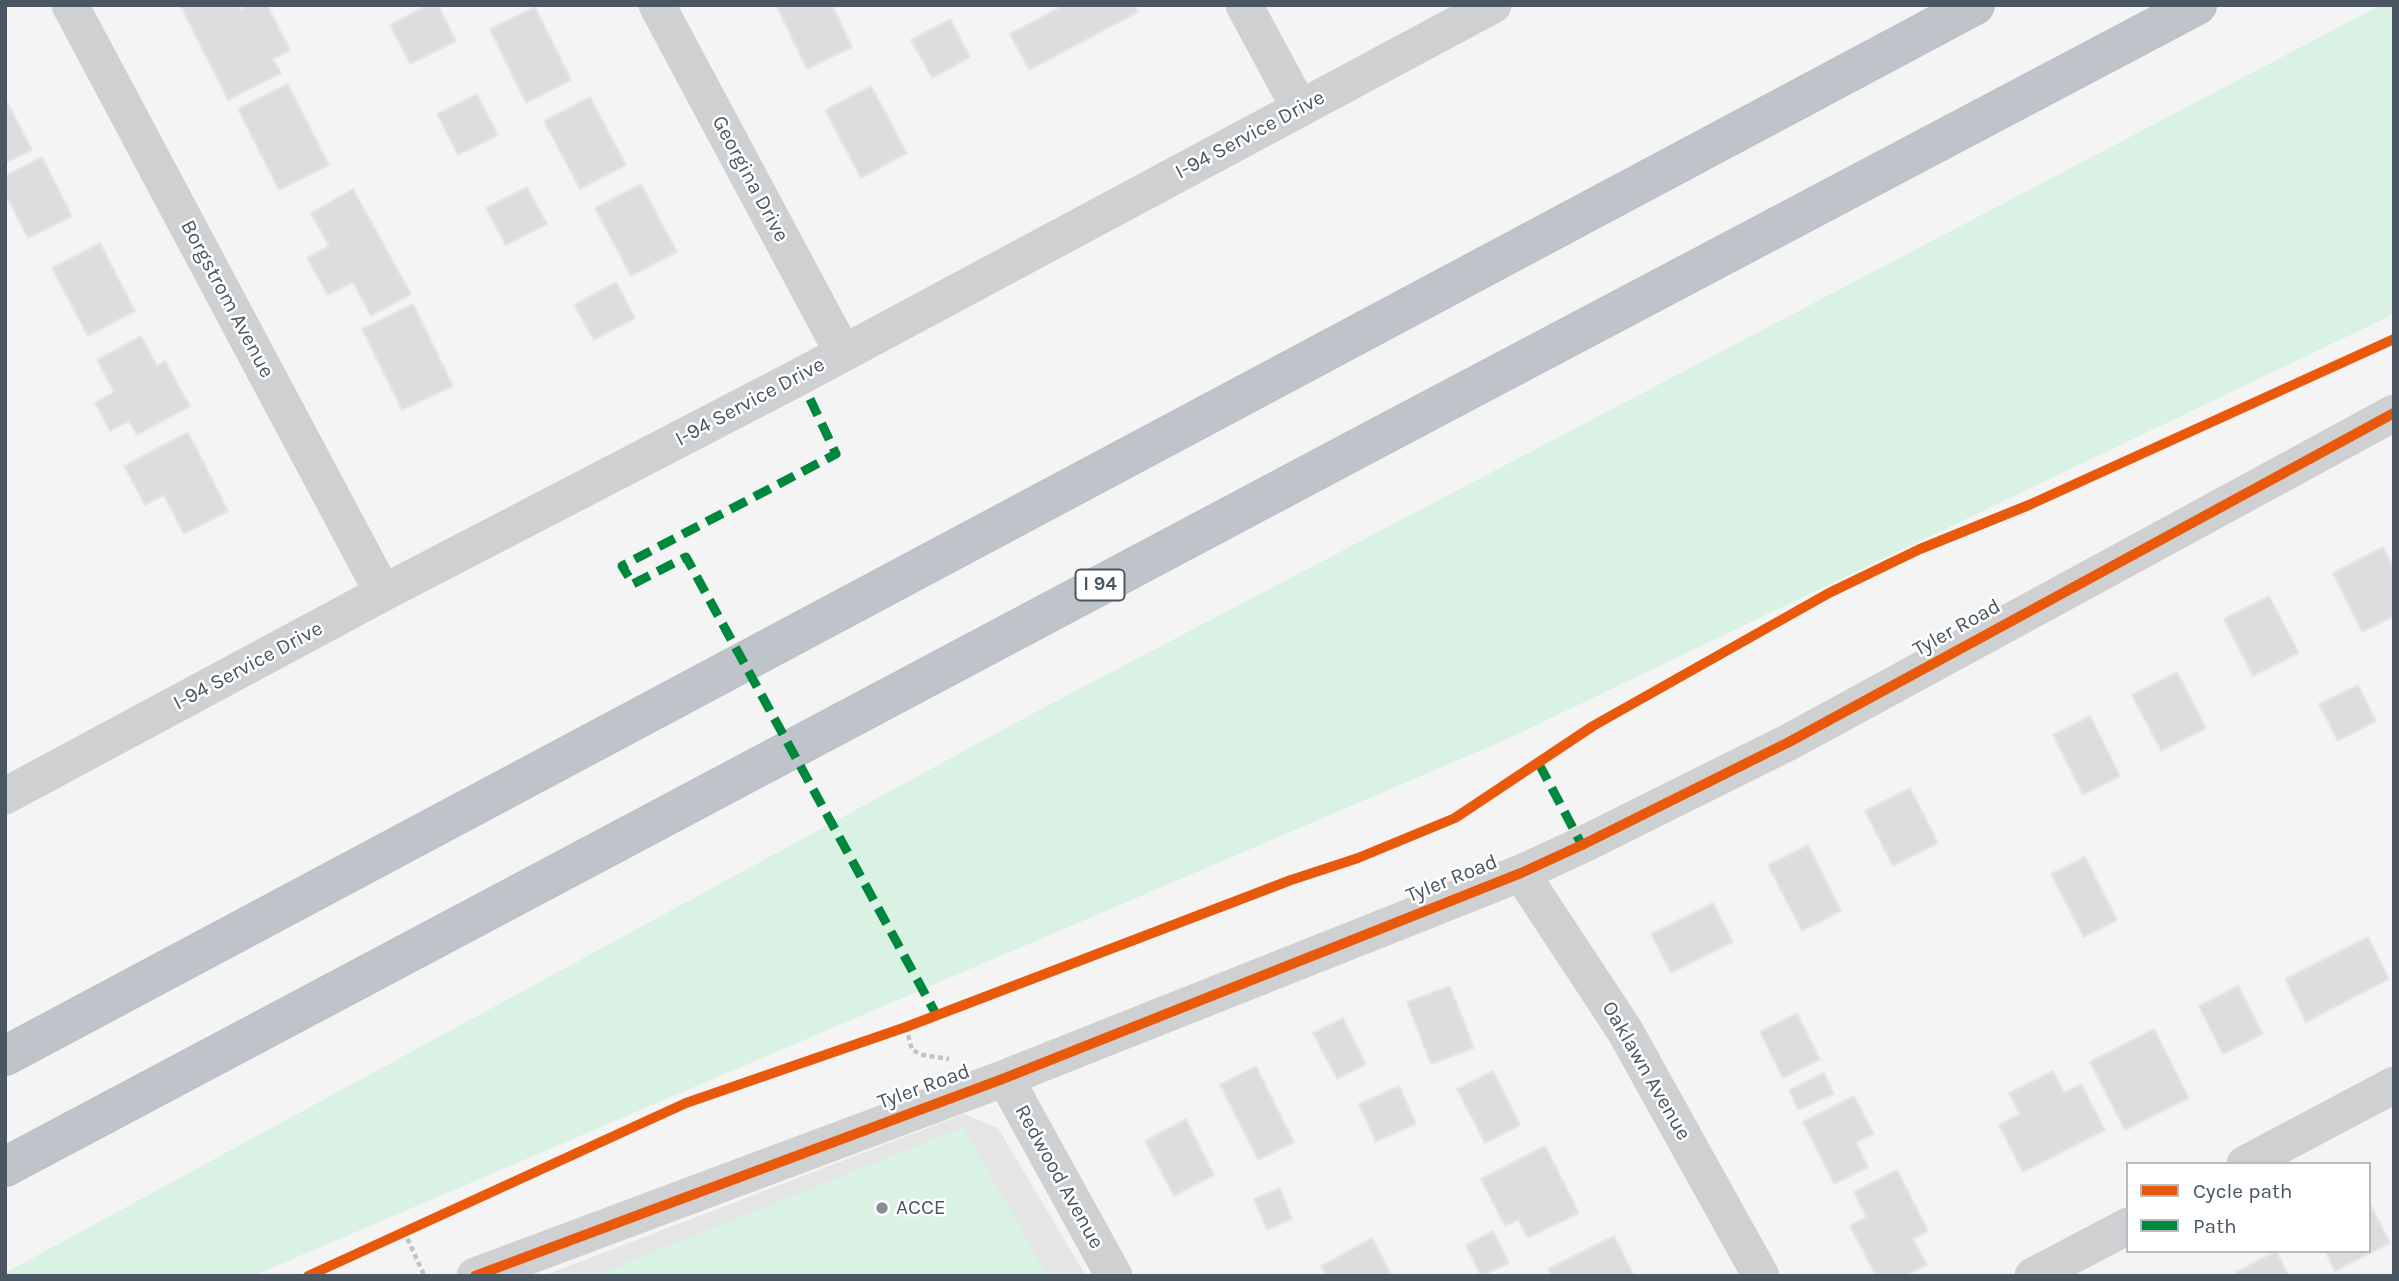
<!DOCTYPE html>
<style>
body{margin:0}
#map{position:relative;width:2399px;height:1281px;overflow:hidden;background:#f4f4f4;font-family:Karla,sans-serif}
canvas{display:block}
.frame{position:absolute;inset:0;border:7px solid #4a5661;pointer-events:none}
.legend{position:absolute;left:2126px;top:1162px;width:245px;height:91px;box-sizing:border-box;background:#fff;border:2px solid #b7bbc0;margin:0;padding:9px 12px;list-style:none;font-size:21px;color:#4a5661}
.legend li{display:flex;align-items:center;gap:14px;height:35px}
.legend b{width:35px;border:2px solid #b7bbc0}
</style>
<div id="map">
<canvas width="2399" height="1281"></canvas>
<div class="frame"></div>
<ul class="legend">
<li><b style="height:9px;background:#e8590c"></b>Cycle path</li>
<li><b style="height:9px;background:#00873e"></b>Path</li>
</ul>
</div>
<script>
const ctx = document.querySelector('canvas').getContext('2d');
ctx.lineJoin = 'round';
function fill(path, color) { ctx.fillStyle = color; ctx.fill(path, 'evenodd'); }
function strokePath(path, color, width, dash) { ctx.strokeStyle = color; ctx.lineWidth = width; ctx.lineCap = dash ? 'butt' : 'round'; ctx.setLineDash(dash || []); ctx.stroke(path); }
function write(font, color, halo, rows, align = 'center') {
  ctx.font = font + ' Karla,sans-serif'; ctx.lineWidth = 5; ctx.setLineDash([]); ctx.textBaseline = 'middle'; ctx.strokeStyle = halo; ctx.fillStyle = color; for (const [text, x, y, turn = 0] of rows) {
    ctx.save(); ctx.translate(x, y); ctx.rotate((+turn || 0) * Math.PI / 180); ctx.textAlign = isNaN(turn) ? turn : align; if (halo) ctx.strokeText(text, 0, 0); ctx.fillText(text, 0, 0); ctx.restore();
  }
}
fill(new Path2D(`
 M964,1114L998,1128L1086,1276H543Z`), '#e6e5e6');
fill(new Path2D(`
 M2381,5H2394V314L1505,740L253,1276H5V1273L1041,709Z
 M963,1127L1048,1276H594Z`), '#d9f2e3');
const building = new Path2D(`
 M180,5H238L240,10L250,5H267L290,50L273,59L281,73L228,100Z
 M428,5H438L456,41L410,64L390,25Z
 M776,5H832L852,47L807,69Z
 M1064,5H1135L1138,12L1029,70L1010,34Z
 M535,7L571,80L526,103L490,29Z
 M950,19L970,57L932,78L911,40Z
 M288,84L329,165L279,190L238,109Z
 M871,86L907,153L861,178L825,110Z
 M477,94L498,135L458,155L437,114Z
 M590,97L626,165L580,189L544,121Z
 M5,98L32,150L5,163Z
 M42,157L72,216L28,238L5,193V176Z
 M641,184L677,252L631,276L595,208Z
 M527,187L547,224L506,245L486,208Z
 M353,189L411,294L371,316L353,282L328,295L307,258L329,246L311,213Z
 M100,243L135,311L88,336L52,268Z
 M616,282L635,318L594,340L574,305Z
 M413,304L453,386L402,410L362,329Z
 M141,336L157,366L165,361L190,406L137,435L129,421L110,431L95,403L114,392L97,360Z
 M188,432L228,511L184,534L164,495L145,505L124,466Z
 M2383,547L2394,569V616L2362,632L2333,573Z
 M2269,596L2299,653L2253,676L2224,619Z
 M2177,672L2206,728L2161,751L2132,695Z
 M2358,685L2376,721L2338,741L2319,704Z
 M2090,716L2120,776L2083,795L2053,735Z
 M1910,788L1938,843L1893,866L1865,811Z
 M1808,845L1841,911L1802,931L1768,865Z
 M2085,857L2117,920L2084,937L2051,874Z
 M1713,903L1733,942L1671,973L1651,934Z
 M2368,937L2389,979L2306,1022L2285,979Z
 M1450,986L1474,1048L1431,1064L1407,1002Z
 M2238,986L2263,1034L2223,1054L2199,1006Z
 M1797,1013L1820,1059L1783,1078L1760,1032Z
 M1343,1018L1366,1064L1337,1079L1313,1033Z
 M2154,1029L2189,1098L2125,1130L2090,1062Z
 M1256,1066L1294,1142L1258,1160L1220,1085Z
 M1493,1071L1520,1125L1485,1143L1457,1089Z
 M2053,1071L2064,1093L2081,1084L2105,1130L2023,1172L1999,1125L2020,1114L2009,1093Z
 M1824,1073L1834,1094L1798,1110L1789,1090Z
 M1399,1086L1416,1124L1376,1142L1359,1104Z
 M1854,1096L1874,1134L1856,1142L1868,1167L1834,1184L1803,1122Z
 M1186,1119L1214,1175L1174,1196L1145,1141Z
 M1545,1146L1579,1213L1528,1238L1518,1220L1505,1226L1481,1179Z
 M1897,1170L1928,1231L1913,1239L1927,1265L1905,1276H1876L1850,1226L1866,1217L1854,1192Z
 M1280,1188L1292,1219L1267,1230L1254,1199Z
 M2370,1204L2390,1243L2335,1271L2325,1251H2369Z
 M1493,1231L1509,1263L1481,1276L1466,1245Z
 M1614,1236L1634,1276H1552L1548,1269Z
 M1372,1238L1392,1276H1327L1321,1266Z
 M2276,1251L2289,1276H2238L2236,1272Z`);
fill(building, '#ddddde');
strokePath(building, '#e5e6e7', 2);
const highway = new Path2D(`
 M5,1056L1975,5
 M5,1167L1368,443L2197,5`);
strokePath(highway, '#b9bec3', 40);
strokePath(new Path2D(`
 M906,1027L912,1050L923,1055L949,1059
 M404,1231L424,1275`), '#bcc7c4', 4.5, [5, 3.5]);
strokePath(new Path2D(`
 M70,5L383,593
 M657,5L843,353
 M1244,5L1300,109
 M5,796L383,593L799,377L1493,5
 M1521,873L1625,1031L1761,1276
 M1005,1078L1114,1276
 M2245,1164L2394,1085
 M475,1276L1005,1078L1521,873L1582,845L1789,742L2394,413
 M2033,1276L2128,1226`), '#ced0d2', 37);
strokePath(highway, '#bec4c9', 38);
strokePath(new Path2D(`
 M810,399L836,454L622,566L633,584L686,557L936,1014
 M1539,764L1582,845`), '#00873e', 9, [18, 9]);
strokePath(new Path2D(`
 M308,1276L686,1103L906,1027L1291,880L1358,858L1455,818L1593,726L1829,593L1920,549L2029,505L2394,339
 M475,1276L1005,1078L1521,873L1582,845L1789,742L2394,413`), '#e8590c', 10);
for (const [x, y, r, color] of [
 [882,1208,7,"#868d94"]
]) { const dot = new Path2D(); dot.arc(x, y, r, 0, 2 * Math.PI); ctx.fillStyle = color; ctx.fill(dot); strokePath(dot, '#fff', 2.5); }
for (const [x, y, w] of [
 [1100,585,49]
]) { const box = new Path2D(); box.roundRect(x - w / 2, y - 15.5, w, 31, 5); ctx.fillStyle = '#fff'; ctx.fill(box); strokePath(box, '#4a5661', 2); }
write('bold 19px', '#4a5661', null, [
 ["I 94",1100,585]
]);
write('21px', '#4a5661', '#fff', [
 ["I-94 Service Drive",1250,135,-28],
 ["Georgina Drive",750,179,62],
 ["Borgstrom Avenue",227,299,62],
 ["I-94 Service Drive",750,402,-28],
 ["Tyler Road",1957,628,-29],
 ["I-94 Service Drive",248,666,-28],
 ["Tyler Road",1452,879,-22],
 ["Oaklawn Avenue",1646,1071,60],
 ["Tyler Road",924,1087,-20],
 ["Redwood Avenue",1059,1177,61]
]);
write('21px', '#4a5661', '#fff', [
 ["ACCE",896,1208]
], 'left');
</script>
